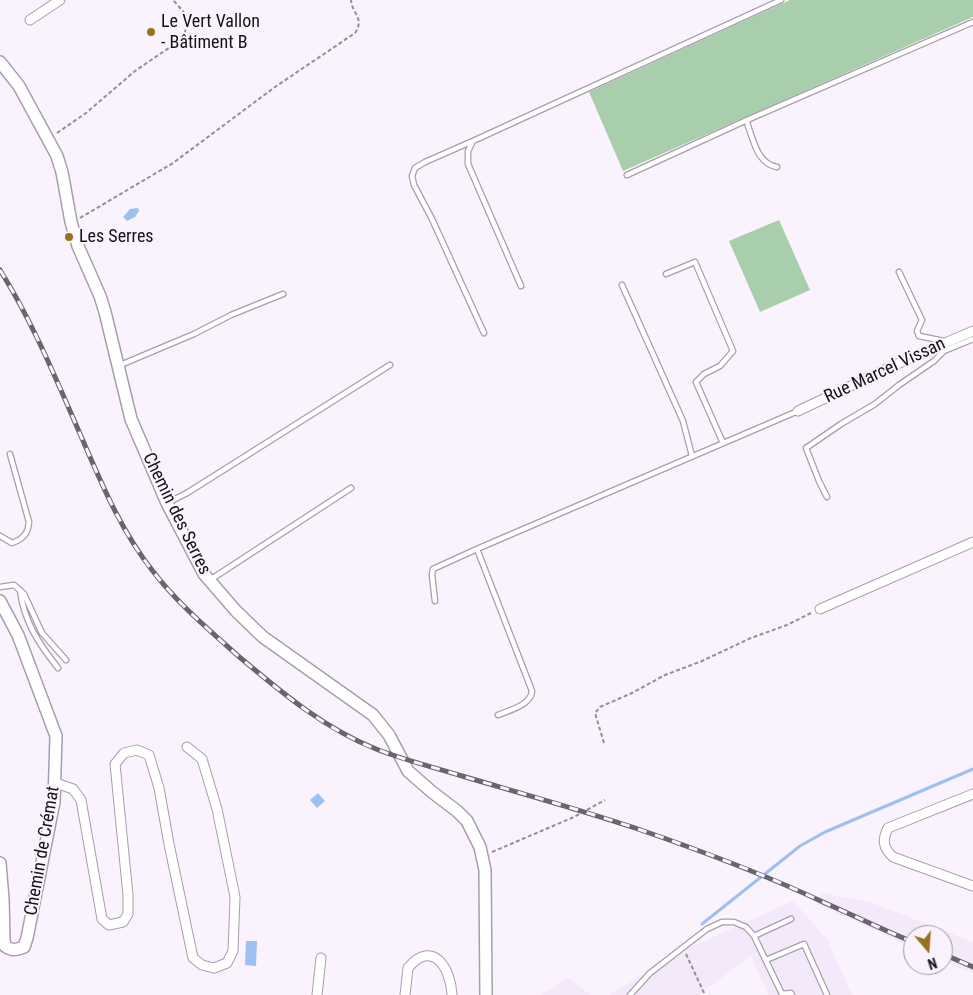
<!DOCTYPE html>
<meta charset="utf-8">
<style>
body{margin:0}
#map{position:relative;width:973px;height:995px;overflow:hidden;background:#faf3fe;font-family:"Roboto Condensed",sans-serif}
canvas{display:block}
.north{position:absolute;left:903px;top:925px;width:50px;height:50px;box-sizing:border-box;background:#faf3fe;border:1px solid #9e99a1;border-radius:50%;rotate:162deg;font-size:14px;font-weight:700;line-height:20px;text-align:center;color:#151216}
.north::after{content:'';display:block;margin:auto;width:18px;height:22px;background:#98721d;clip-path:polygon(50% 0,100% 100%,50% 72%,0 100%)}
</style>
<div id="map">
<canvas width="973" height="995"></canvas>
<div class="north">N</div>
</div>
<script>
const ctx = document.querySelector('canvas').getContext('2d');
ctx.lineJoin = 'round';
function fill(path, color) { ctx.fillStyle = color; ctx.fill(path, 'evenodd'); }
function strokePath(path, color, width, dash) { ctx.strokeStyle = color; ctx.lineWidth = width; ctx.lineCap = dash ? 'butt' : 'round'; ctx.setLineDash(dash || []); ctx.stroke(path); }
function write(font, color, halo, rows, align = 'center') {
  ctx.font = font + ' "Roboto Condensed",sans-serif'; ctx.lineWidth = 4; ctx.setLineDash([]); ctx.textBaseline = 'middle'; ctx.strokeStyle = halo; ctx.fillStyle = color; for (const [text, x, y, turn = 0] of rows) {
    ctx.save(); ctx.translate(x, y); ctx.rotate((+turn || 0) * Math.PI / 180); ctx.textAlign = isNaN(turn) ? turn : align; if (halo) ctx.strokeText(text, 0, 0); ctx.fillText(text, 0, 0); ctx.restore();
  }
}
fill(new Path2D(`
 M822,893L870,902L973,942V973L943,961V935H913V948L817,904Z
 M793,901L827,939L852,995H768L751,955L699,995H609L684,950Z
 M568,978L591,995H541Z`), '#f4e8fb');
fill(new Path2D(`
 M790,0H973V17L623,171L589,92Z
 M779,220L810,290L760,312L729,241Z`), '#a8ceab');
fill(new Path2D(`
 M138,208L139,211L135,217L127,221L123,217L130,209Z
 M318,793L325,801L317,808L310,800Z
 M246,941H257L256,966L245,965Z`), '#9dc0f0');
strokePath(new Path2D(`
 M702,924L800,846L825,832L973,769`), '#9dc0f0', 3);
const lane = new Path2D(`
 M747,120L748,126C754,142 758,164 777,167
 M473,141L425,162L415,168L412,176L414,185L432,219L484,333
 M627,175L747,120L973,22
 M899,272L922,320L917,331L919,336L944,341
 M666,274L695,262L733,351L720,366L704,374L696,382L723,443
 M622,285L683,421L692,456
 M521,286L468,164V151L473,141L781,0
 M118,366L194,334L231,315L283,294
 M827,497L819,481L806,448L841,424L875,404L899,385L934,361L944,351L973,339
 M169,502L187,493L390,365
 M0,536L12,543C23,539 28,534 29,522L10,454
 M477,549L532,691C531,705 510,710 498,715
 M210,580L351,488
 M0,587L14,585L24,594L42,633L66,660
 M20,590C24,622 39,644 58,668
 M435,601L432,575L433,569L477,549L798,411
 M754,936L782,994L791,993L792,995
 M766,960L804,944L827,995
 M630,995L650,973L707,929L722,922H734L746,927L754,936L791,919`);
const street = new Path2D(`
 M30,20L60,0
 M798,411L897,364L973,331
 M820,609L973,542
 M56,783L73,789L81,800L102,919L109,925L123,922L128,914V895L115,764L124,753L137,750L149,755L159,788L169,844L193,958L202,965L214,968L227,963L233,951L235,897L217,809L202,759L187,747
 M973,794L888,828C882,840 883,848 893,857L973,886
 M317,995L321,958
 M405,995L408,968C433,938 451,969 452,995`);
const secondary = new Path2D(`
 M0,62L19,86L57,156L62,172L71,222L78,246L100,296L105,312L131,419L167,503L204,574L236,611L263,637L373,715L389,735L408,771L432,792L457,811L467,821L480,847L485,870L486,995
 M0,601L18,635L56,736L54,802L27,938L24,947C16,950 12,951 5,946L4,940L3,899L0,863`);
strokePath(lane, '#a69fab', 7);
strokePath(street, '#a69fab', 11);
strokePath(secondary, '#a69fab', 14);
strokePath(new Path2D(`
 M57,133L86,113L135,71L179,41L185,33L186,24L183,11L173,0
 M80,218L173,163L275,87L355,33C365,18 352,14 351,0
 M604,743L595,713L600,707L632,693L665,675L702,661L751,638L787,625L811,613
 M492,852L574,817L605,800
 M686,954L705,995`), '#948e96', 2, [4, 2.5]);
strokePath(lane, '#fff', 4.5);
strokePath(street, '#fff', 9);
strokePath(secondary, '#fff', 11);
const rail = new Path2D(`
 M0,270C34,324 58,384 84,443C103,487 122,532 152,570C176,602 207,628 237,655C280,691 323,728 376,749C404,760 433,767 462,776C520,793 578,809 635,828C699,850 764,874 825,903C855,916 883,930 913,942
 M943,954L973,967`);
strokePath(rail, '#69656c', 5);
strokePath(rail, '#faf3fe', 3, [9]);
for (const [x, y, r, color] of [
 [151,32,5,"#98721d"],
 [69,237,5,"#98721d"]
]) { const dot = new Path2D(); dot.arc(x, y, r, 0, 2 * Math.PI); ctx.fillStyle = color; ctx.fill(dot); strokePath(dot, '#faf3fe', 2); }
write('18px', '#151216', '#faf3fe', [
 ["Le Vert Vallon",161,22],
 ["- Bâtiment B",161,43],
 ["Les Serres",79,237]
], 'left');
write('18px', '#151216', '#faf3fe', [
 ["Rue Marcel Vissan",885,371,-25],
 ["Chemin des Serres",176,514,64],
 ["Chemin de Crémat",43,851,-80]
]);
</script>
